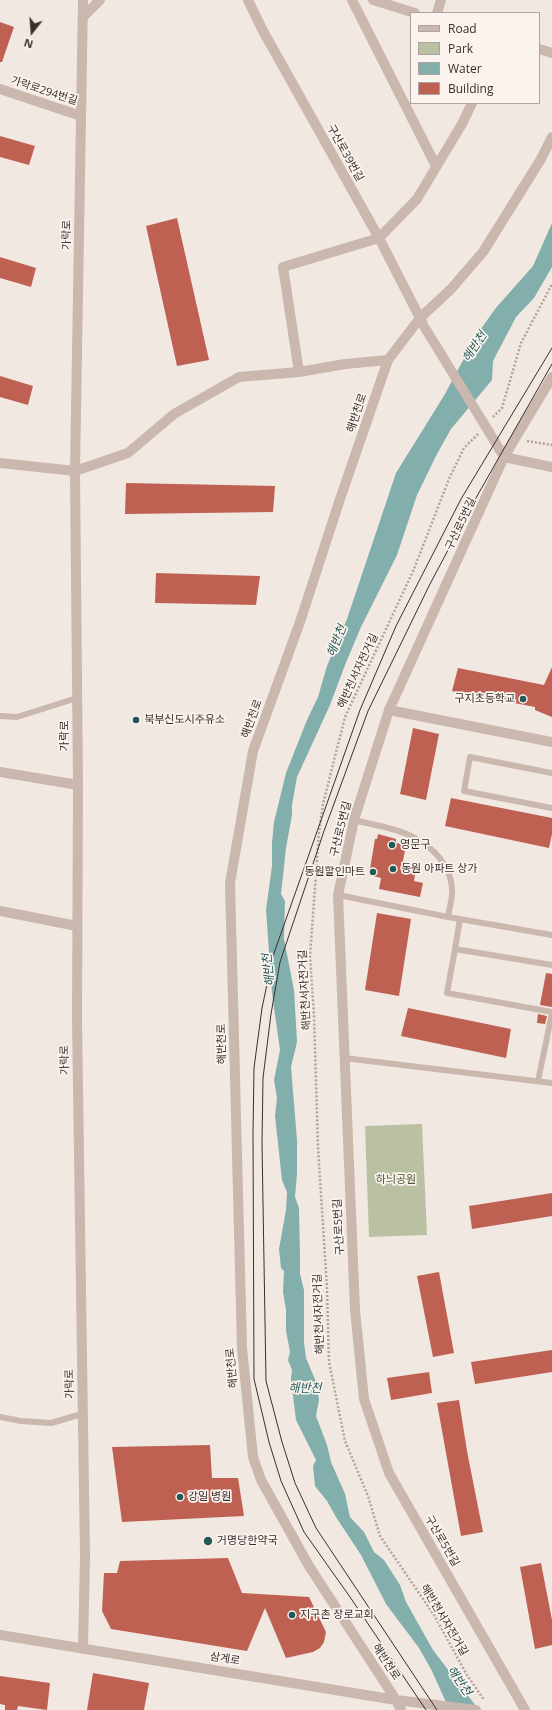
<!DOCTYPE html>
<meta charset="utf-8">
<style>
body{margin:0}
#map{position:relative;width:552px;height:1710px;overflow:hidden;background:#f2e8e2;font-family:"Open Sans",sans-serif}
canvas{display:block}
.legend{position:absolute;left:410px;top:12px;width:130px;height:92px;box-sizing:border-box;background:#faf3ee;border:1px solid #ada4a0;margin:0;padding:5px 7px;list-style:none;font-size:12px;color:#392e2c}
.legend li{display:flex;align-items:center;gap:8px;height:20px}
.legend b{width:20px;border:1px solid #ada4a0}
.north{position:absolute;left:12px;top:12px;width:40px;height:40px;-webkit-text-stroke:3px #faf3ee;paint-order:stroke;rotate:197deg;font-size:11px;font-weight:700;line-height:16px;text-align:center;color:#392e2c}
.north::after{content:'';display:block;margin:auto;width:14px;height:18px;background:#392e2c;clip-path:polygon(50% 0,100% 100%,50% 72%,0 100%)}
</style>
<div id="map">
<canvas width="552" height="1710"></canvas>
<ul class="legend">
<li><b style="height:5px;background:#cab7ae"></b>Road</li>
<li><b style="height:11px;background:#bac1a2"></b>Park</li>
<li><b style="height:11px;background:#82aeab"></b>Water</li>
<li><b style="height:11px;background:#be6153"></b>Building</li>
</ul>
<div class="north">N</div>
</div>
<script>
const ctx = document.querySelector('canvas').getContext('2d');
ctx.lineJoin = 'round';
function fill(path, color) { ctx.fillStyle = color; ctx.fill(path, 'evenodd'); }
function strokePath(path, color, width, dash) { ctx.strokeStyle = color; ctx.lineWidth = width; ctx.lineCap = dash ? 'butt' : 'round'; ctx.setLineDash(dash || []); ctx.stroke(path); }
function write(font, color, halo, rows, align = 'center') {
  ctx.font = font + ' "Open Sans","Noto Sans KR",sans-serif'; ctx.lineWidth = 3.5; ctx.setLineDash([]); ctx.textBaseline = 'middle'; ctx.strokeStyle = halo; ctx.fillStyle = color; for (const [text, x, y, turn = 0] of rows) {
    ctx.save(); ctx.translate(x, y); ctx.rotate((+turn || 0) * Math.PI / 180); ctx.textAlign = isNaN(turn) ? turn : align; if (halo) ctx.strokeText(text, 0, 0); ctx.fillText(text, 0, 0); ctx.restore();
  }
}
fill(new Path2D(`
 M422,1124L427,1235L369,1237L365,1126Z`), '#bac1a2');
fill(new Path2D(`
 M552,223V267L534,298L516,317L493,361L492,380L451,429L437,454L417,495L397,555L361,627L345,665L330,705L297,777L292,805V815L286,848L281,894L285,901L284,939L294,990L297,1042L291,1067L297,1140V1173L295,1197L299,1208L300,1259V1274L304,1290V1343L306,1358L317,1384L319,1400L316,1416L327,1445L331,1462L345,1494L350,1517L364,1532L374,1552L384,1560L400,1585L406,1602L433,1650L479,1710H453L445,1700L431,1669L419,1648L386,1604L361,1555L336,1517L327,1501L315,1486L313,1466L316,1460L296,1420L291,1379L292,1370L288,1360L290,1352L286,1331V1310L283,1292L284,1271L281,1268L279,1249L286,1210L287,1192L282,1180L275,1116L277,1098L274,1080L280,1050L272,993L266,910L272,866V843L274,822L286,773L307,720L318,697L327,666L347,619L396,473L445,394L476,336L495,309L533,266Z`), '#82aeab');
fill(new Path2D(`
 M0,22L14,27L2,62H0Z
 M0,136L35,146L29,165L0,157Z
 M177,218L209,360L177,366L146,226Z
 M0,257L36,268L31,287L0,278Z
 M0,376L33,386L28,405L0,397Z
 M126,483L275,486L273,512L125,514Z
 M156,573L260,576L256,605L155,603Z
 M552,667V717L535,710V707L452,691L458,668L544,685Z
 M413,728L439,734L426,800L400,794Z
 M451,798L552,818V834L549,848L445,826Z
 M378,834L396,839V843L406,845L403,861L417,863L414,881L423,883L420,897L379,889L381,878L369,875L375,839H377Z
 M377,913L411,919L399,996L365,990Z
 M546,973L552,974V1007L540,1005Z
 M408,1008L511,1029L506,1058L401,1036Z
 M538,1014L547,1016L545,1024L537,1023Z
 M552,1193V1216L472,1229L469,1206Z
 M439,1272L454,1353L433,1357L417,1276Z
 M552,1350V1372L475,1384L471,1362Z
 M429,1372L432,1393L391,1400L387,1378Z
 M459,1400L467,1451L483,1532L461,1536L437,1403Z
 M210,1445L212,1478H238L244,1516L122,1522L112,1447Z
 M228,1558L242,1593L309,1597L326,1632L324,1642L320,1648L313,1652L286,1658L265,1608L247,1651L111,1629L102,1611L104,1573H117L120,1561Z
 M541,1563L552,1620V1645L535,1649L520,1567Z
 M93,1673L149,1683L144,1710H87Z
 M0,1676L50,1683L47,1710L18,1706L17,1710H5V1705L0,1704Z`), '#be6153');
strokePath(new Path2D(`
 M493,417L502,408L521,343L552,284
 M478,434L464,448L449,479L414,569L345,717L323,804L319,832L310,956L314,1016L318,1147L327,1288L329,1362L345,1441L368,1496L380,1536L434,1615L467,1675L484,1700
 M527,441L552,445`), '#b6a198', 2.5, [2, 2]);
strokePath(new Path2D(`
 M0,716L17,717L77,698
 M552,773L470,757L464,791L552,808
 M354,820C372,825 394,827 411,836C432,846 451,865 452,889C453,898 449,908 448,917
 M338,895L448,917L552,935
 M455,949L460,919
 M552,965L455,949L447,993L552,1012
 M344,1058L552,1083
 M538,1081L552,1013
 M0,1417L21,1421L51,1423L82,1414`), '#cab7ae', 6);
strokePath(new Path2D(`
 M352,0L436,166
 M373,0L415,13
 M437,13L441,0
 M83,17L100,0
 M539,49L552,53
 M0,89L81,116
 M299,372L283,267L379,238L417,199L462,124L472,103
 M0,463L75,471L128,453L174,414L239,377L299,372L345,364L388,360
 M389,710L552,742
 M0,772L78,785`), '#cab7ae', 10);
strokePath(new Path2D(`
 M248,0L262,29L379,238L423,324
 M489,432L504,457
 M504,457L552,467
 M0,911L77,926
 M0,1635L396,1700L476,1710
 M83,1648L85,1558L77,1020L78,785L75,471L83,0
 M401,1710L396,1700L309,1566L261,1480L253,1457L242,1348L230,883L253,751L300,622L339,502L388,360L420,318L451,289L483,252L541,159L552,137
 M525,1710L389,1473L364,1399L355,1310L338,895L354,820L389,710L504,457L552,377`), '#cab7ae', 10);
strokePath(new Path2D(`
 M426,1710L350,1597L304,1532L281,1481L269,1442L254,1379L253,1133L254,1068L262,1008L273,956L360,710L396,626L461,499L552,348
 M437,1710L316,1528L295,1483L282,1442L266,1381L262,1143L263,1078L271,1014L280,962L324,831L368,711L430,584L472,505L552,364`), '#392e2c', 1);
strokePath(new Path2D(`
 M425,328L489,432`), '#cab7ae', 10);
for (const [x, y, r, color] of [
 [523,699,4,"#235856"],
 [136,720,4,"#235856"],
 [392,845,4,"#235856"],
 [393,869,4,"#235856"],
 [373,872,4,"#235856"],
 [180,1497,4,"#235856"],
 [208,1541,5,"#235856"],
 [292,1615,4,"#235856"]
]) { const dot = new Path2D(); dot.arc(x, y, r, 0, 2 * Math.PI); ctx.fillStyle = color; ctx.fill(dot); strokePath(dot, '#faf3ee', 1.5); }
write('11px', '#392e2c', '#faf3ee', [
 ["가락로294번길",44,91,18],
 ["구산로39번길",345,153,61],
 ["가락로",67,235,-89],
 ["해반천로",357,413,-71],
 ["구산로5번길",461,524,-65],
 ["해반천서자전거길",358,671,-65],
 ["해반천로",252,719,-70],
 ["가락로",65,736,-90],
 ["구산로5번길",341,829,-76],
 ["해반천서자전거길",305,990,-93],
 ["해반천로",222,1044,-91],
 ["가락로",65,1060,-91],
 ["구산로5번길",339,1227,-93],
 ["해반천서자전거길",319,1314,-92],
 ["해반천로",232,1368,-95],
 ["가락로",70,1384,-91],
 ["구산로5번길",442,1541,60],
 ["해반천서자전거길",444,1620,59],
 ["삼계로",225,1659,9],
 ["해반천로",386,1662,57]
]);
write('11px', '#392e2c', '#faf3ee', [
 ["구지초등학교",515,699,"right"],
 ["북부신도시주유소",144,720],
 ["영문구",400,845],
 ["동원 아파트 상가",401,869],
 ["동원할인마트",365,872,"right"],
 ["강일 병원",188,1497],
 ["거명당한약국",217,1541],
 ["지구촌 장로교회",300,1615]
], 'left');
write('11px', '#4c5631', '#faf3ee', [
 ["하늬공원",396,1180]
]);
write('italic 12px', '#235856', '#faf3ee', [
 ["해반천",475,347,-57],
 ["해반천",337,641,-68],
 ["해반천",269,970,-96],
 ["해반천",305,1389],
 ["해반천",459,1681,55]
]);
</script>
